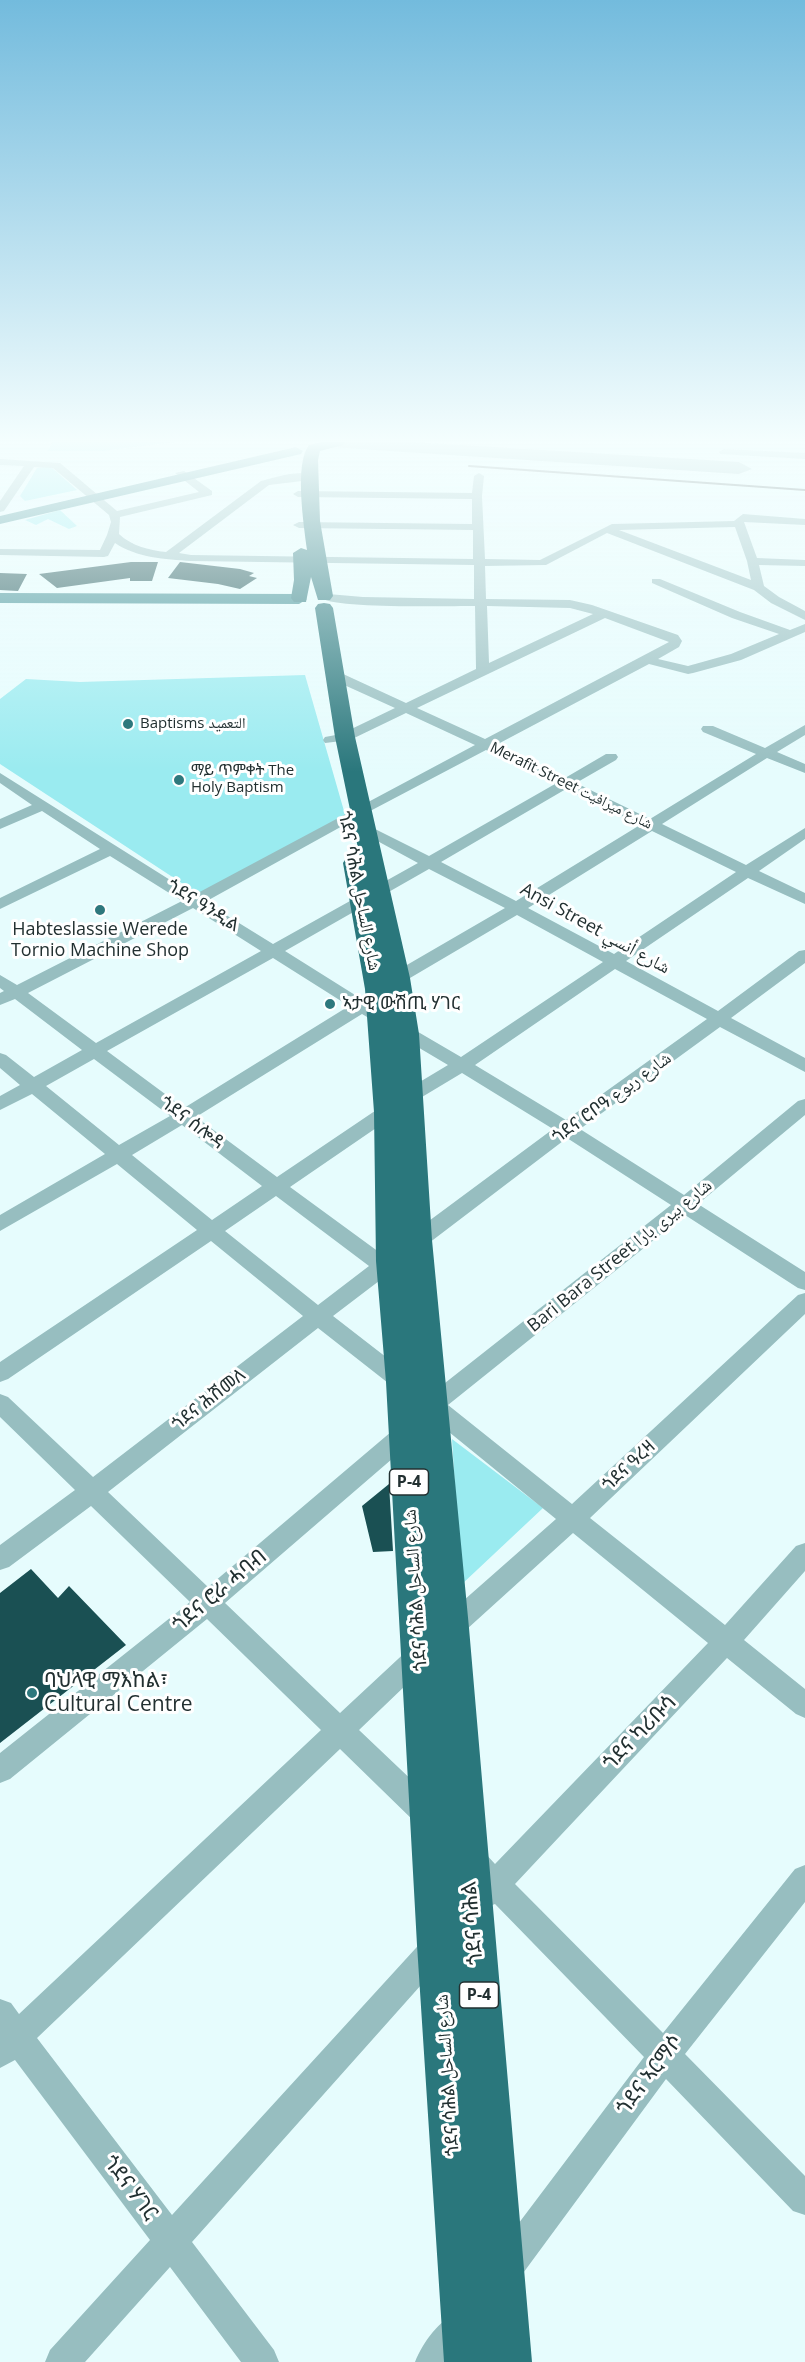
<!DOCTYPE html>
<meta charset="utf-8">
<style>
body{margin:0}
canvas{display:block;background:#e6fcfd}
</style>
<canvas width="805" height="2362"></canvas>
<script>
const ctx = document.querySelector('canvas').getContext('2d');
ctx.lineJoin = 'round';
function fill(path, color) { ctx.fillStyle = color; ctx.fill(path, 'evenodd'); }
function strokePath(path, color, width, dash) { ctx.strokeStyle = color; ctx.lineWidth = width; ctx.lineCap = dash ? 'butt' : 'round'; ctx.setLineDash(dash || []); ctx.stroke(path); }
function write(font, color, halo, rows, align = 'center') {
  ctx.font = font + ' "Open Sans","Noto Naskh Arabic","Noto Sans Ethiopic",sans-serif'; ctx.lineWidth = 6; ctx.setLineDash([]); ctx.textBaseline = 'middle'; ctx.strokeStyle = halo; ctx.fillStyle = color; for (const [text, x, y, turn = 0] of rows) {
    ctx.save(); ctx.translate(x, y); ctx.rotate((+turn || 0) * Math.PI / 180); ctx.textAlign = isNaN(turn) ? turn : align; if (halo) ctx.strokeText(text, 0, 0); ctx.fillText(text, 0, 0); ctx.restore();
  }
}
fill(new Path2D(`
 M53,442H176L102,451H47Z
 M50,466L77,490L25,501L20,496L37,468Z
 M60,510L77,526L69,529L48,519L36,525L25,520Z
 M305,675L346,818L200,895L0,764V699L26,679L80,682Z
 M452,1439L543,1508L461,1585Z`), '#9aebf0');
fill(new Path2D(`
 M131,562H158L152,581H130V578L57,588L39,574Z
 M180,562L240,569L254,573L249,576L257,578L240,589L218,584L168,578Z
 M0,573L27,574L18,591L0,590Z
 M389,1484L393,1551L373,1552L362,1506Z
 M31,1569L58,1598L69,1586L126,1645L0,1743V1593Z`), '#1a5053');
fill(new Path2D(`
 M326,442H412L739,462L752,469L739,474L329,447L324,444Z
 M724,449L805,453V459L720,454L719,452Z
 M0,459L60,463L117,511L199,492L175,473L184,471L212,491V495L120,517L119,534C132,546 148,550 166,552L261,481C275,477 303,468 315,477L310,480L269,485L179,553L191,555L473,559V530L299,528L293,525L299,522L472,524V499L298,497L293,494L298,491L472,493L474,476L479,473L484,476L482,496L485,559L540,560L612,524L734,521L743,514L805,519V525L744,522L757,558L805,560V566L759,565L764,586L779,597L805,611V620L771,603L754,590L607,533L546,565L485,566L486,599L570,600L592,605L678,635L682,641L679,647L658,659L688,666L731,654L779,634L732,618L652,583V579H660L740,612L790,630L805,624V632L741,660L693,673L688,674L649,664L496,745L565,778L606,754H616L618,757L616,760L576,783L650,819L756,754L703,732L701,729L703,726H713L765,748L805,725V735L777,752L805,764V773L767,758L662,824L746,865L805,828V839L759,871L805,893V904L748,878L626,961L718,1011L799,951L805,950V963L731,1018L805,1058V1072L720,1027L580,1129L684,1195L798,1101L805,1099V1115L698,1204L805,1272V1290L798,1288L685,1215L448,1405L572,1504L798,1295L805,1293V1314L590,1518L725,1625L796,1546L805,1543V1571L744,1640L805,1689V1718L796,1714L727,1658L515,1884L663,2033L795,1869L805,1865V1902L685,2054L805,2176V2215L793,2211L666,2079L518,2280L506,2285L494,2280L489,2268L494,2256L644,2057L495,1904L487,1907L477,1903L473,1893L476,1885L464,1872L460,1862L464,1852L474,1848L484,1852L495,1864L708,1643L573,1533L456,1639L447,1643L438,1639L434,1631L438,1623L556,1519L433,1419L414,1440L225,1603L340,1713L412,1646L421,1642L430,1646L434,1654L430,1662L359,1730L438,1805L442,1815L438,1825L428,1829L418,1825L340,1749L37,2038L172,2215L426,1937L436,1932L446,1937L451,1947L446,1957L192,2242L274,2350L279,2362H241L170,2267L85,2362H45L50,2350L150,2240L15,2060L0,2068V1999L11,2003L19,2014L321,1730L207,1619L10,1779L0,1783V1753L190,1602L91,1506L9,1567L0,1570V1545L75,1490L0,1417V1394L8,1397L93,1477L303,1316L211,1241L8,1379L0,1382V1362L197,1230L117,1164L0,1231V1215L105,1154L32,1094L0,1110V1096L20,1085L0,1068V1053L6,1055L34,1077L82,1050L15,999L0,1005V993L4,991L0,988V975L17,985L182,901L110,856L0,909V898L100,849L42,811L0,829V819L32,805L0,783V773L194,895L475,745L406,713L350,740L325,743L323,740L325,737L341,734L395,708L331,679L330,676L331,673H341L406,703L476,669L475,606C451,606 334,609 322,598L328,594L363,597L474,599V565L191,561C165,559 137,558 115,543L108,556L104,557L0,555V549L100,550L107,535L111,522L109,515L53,468L34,467L4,511L0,512V501L24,466L0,465ZM735,527L747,561L751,580L619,530ZM487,606L570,608L593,614L489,663ZM605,618L669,642L485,739L417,708ZM486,750L555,784L429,856L355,819ZM566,789L640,825L516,901L441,862ZM346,824L418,863L273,944L205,902ZM652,831L736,872L614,954L528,908ZM429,869L505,908L381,980L379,984L381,988H393L517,915L603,962L461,1057L372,1005L370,1001L363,1000L285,951ZM193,908L261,951L96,1043L28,993ZM273,958L349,1006L184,1108L107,1051ZM615,969L707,1019L566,1120L475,1065ZM362,1014L448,1065L403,1092L277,1177L196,1117ZM94,1059L170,1116L119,1145L46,1086ZM462,1073L553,1129L383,1255L290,1187L417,1100ZM182,1125L262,1186L212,1220L132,1155ZM567,1138L671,1205L431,1394L420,1396L417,1402L419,1405L398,1426L208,1587L108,1492L318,1328L397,1390L405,1393L413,1390L416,1384L413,1378L333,1316ZM276,1196L369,1266L318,1305L225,1231Z
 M459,2312L471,2317L476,2329L471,2341L454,2362H415C423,2342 439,2320 459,2312Z`), '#97bec0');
fill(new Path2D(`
 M296,447L303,451L301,454L0,524V516Z
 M0,593L299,594L307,599L299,604L0,603Z`), '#3b8c92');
fill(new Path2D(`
 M322,442H345L343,445L320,451L318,460L320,521L333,596L330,600H318L311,577L306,602H294L291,598L294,580L293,553L301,548L307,550C304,526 294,464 309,445Z
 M324,603L330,604L333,608L355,737L410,978L419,1034L432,1240L469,1628L532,2362H444L417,1945L386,1382L376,1261L374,1112L365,989L343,863L346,858H360L335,737L315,608L318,604Z`), '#2a777c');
strokePath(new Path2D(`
 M469,466L805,490`), '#475758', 2);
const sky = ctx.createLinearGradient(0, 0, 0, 772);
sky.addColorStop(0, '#73bbdd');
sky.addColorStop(0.57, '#f4fefe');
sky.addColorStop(1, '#f4fefe00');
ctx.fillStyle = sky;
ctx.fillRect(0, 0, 805, 772);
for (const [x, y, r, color] of [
 [128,724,6,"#2e787d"],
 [179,780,6,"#2e787d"],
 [100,910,6,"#2e787d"],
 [330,1004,6,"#2e787d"],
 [32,1693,6,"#2e787d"]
]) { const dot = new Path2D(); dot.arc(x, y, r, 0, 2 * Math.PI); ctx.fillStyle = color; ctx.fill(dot); strokePath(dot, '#fff', 2); }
write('15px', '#223031', '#fff', [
 ["Baptisms التعميد",140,724],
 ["ማይ ጥምቀት The",191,771],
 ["Holy Baptism",191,788]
], 'left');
write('15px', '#223031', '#fff', [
 ["Merafit Street شارع ميرافيت",571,786,26]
]);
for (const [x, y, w] of [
 [409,1482,39],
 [479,1995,39]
]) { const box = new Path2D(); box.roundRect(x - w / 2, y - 13, w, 26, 4.5); ctx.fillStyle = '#fff'; ctx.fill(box); strokePath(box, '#223031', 1.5); }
write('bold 16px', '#223031', null, [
 ["P-4",409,1482],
 ["P-4",479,1995]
]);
write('18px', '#223031', '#fff', [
 ["ጎደና ሳሕል شارع الساحل",359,891,79],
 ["ጎደና ዓንዲል",203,906,32],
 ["Ansi Street شارع أنسي",595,929,29],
 ["ጎደና ሮቦዓ شارع ربوع",612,1098,-36],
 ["ጎደና ሰሎዳ",192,1123,37],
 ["Bari Bara Street شارع بيرى بارا",620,1256,-39],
 ["ጎደና ሕሽመለ",209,1400,-38],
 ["ጎደና ዓረዛ",629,1466,-43],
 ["ጎደና ሳሕል شارع الساحل",416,1590,-94],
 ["ጎደና ሳሕል شارع الساحل",448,2075,-94]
]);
write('18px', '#223031', '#fff', [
 ["Habteslassie Werede",100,930],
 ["Tornio Machine Shop",100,951],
 ["ኣታዊ ውሽጢ ሃገር",342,1004,"left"]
]);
write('21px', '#223031', '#fff', [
 ["ጎደና ሮራ ሓባብ",220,1591,-40],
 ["ጎደና ካሪቡሳ",640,1733,-46],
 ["ጎደና ሳሕል",473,1923,-95],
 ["ጎደና ኣርማሶ",650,2075,-53],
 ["ጎደና ሃገር",130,2188,53]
]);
write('21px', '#223031', '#fff', [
 ["ባህላዊ ማእከል፣",44,1681],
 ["Cultural Centre",44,1705]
], 'left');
</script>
